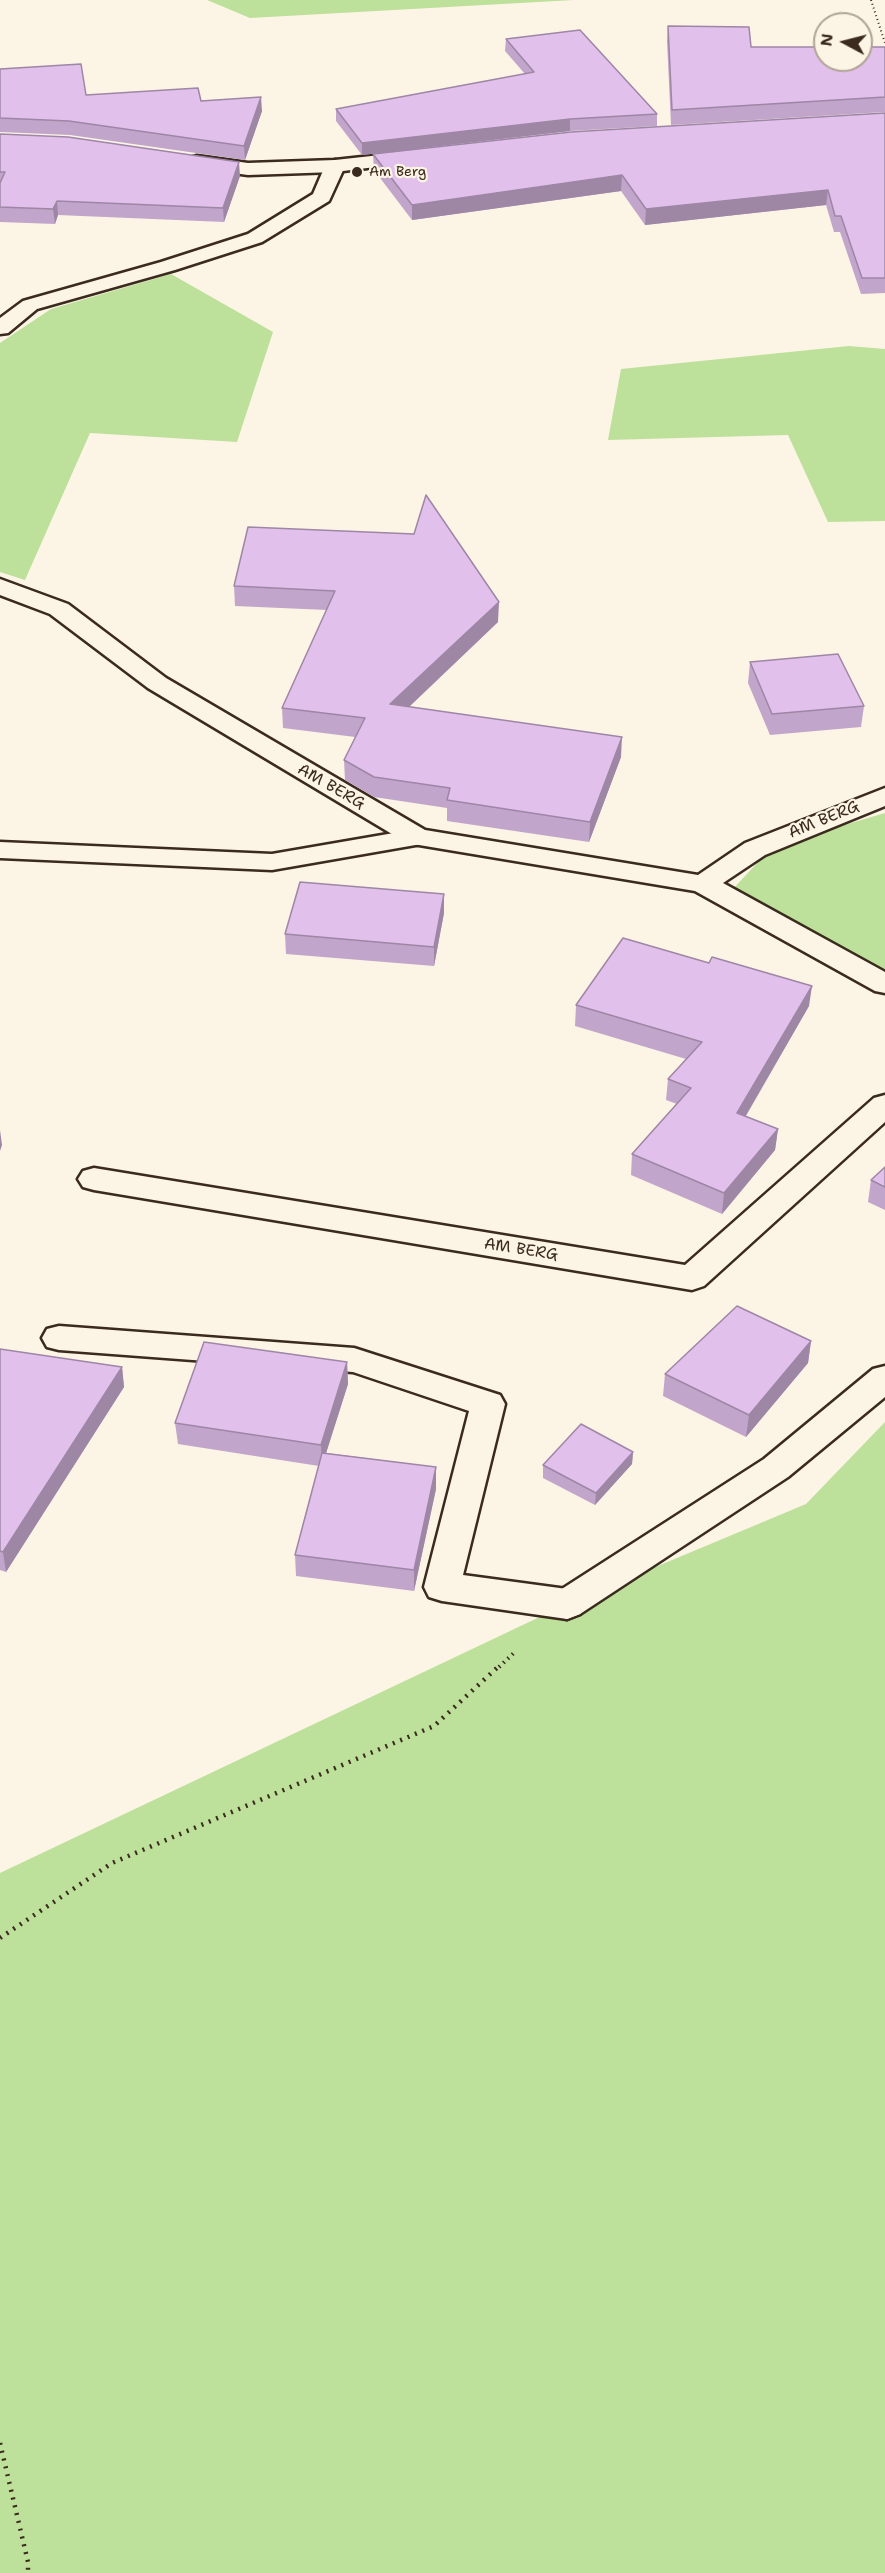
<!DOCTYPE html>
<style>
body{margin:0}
#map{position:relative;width:885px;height:2573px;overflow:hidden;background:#fcf5e5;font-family:"Shantell Sans",sans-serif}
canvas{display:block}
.north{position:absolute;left:813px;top:12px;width:60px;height:60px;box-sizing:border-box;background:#fcf5e5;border:2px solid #afa495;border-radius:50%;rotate:277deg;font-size:16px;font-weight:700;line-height:24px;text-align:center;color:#3b2a1e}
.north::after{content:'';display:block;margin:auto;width:21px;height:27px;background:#3b2a1e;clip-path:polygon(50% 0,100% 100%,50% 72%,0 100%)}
</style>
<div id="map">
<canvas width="885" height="2573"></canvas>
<div class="north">N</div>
</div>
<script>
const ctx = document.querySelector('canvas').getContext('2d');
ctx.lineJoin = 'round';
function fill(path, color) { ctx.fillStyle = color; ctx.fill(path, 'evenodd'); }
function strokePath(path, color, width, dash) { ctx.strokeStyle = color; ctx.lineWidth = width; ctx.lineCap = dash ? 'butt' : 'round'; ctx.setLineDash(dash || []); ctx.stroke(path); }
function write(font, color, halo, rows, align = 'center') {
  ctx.font = font + ' "Shantell Sans",sans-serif'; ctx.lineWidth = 4.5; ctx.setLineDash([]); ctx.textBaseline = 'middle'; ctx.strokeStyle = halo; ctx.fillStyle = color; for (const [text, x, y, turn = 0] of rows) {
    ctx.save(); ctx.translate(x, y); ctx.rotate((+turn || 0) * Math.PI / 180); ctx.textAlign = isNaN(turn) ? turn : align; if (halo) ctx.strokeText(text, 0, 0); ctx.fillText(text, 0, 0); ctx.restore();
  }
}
fill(new Path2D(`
 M207,0H574L250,18Z
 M171,274L273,332L237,442L90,433L25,580L0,572V343L51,309Z
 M849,346L885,349V521L828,522L788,435L608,440L621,369Z
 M885,813V981L732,890L773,846Z
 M885,1422V2573H0V1873L567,1604L806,1504Z`), '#bde09a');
const lane = new Path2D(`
 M417,829L427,831L431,837L427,843L272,870L0,858V842L272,854Z
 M885,1095V1122L704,1286L692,1290L94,1190L83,1187L78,1179L83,1171L94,1168L685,1265L874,1098Z
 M59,1326L354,1348L500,1395L505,1404L463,1575L567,1589L580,1594L585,1604L580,1614L567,1619L442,1601L429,1597L424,1587L469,1411L353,1372L59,1350L47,1347L42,1338L47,1329Z`);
const street = new Path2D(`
 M335,160L342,162L345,166L329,201L262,242L175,270L37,309L8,333L0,334V318L23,301L161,262L248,234L313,194L325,166L328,162Z
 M0,579L68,604L166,678L425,830L698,875L745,843L885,788V806L765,855L723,883L885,972V993L875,991L695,891L407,843L148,688L50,614L0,595Z
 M885,1366V1397L788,1477L580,1614L567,1619L554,1614L549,1604L554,1594L764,1459L873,1369Z`);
const secondary = new Path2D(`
 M417,151L424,153L427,157L424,161L335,172L248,175L197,168L190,166L187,162L190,158L197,156L248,163L335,160Z`);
strokePath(lane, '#3b2a1e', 5);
strokePath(street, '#3b2a1e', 5);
strokePath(secondary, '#3b2a1e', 5);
strokePath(new Path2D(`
 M871,0L885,43`), '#3b2a1e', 2, [1, 3]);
strokePath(new Path2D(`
 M499,1667L516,1651`), '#3b2a1e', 4, [1.5, 4.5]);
strokePath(new Path2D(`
 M0,1938L112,1863L434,1726L500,1665
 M0,2443L28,2562V2573`), '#3b2a1e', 4.5, [2, 6]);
fill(lane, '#fcf5e5');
fill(street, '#fcf5e5');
fill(secondary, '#fcf5e5');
fill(new Path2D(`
 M668,26L751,47H885V112L671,125L667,41Z
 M506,39L657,114V126L570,131L362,155L336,121V109L525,74L505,51Z
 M0,69L86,95L201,101L262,111L245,160L70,135L0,132Z
 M885,113V293L861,294L840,232H834L826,205L645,225L621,191L412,220L374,170L373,154Z
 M0,134L240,176L224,222L58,215L55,224L0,222Z
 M248,527L498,622L409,707L621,757L589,842L447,821V808L374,797L345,780L344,760L355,737L283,728L282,708L327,610L235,606L234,586Z
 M750,662L864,706L861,727L770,735L748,683Z
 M444,913L434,966L286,954L285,934Z
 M576,1005L809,1006L746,1116L778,1129L775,1150L722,1214L631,1175L632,1154L677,1104L666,1100L668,1079L686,1059L575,1026Z
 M885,1167V1210L868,1202L871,1180Z
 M811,1341L808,1363L746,1437L663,1396L665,1374Z
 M0,1349L122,1367L124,1387L6,1572L0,1570Z
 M347,1362L348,1384L326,1453L436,1467V1489L414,1591L296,1576L295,1555L319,1466L178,1444L175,1423Z
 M633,1452L632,1464L595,1505L543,1478V1465Z`), '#c2a5cb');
fill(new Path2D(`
 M261,97L262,111L245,160L244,146Z
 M570,119V131L362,155V143Z
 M239,162L240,176L224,222L223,208Z
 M622,175L621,191L412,220V205Z
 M828,190L826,205L645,225L646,209Z
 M57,201L58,215L55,224L53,209Z
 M499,602L498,622L391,724L390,704Z
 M622,737L621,757L589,842L590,822Z
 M444,894V913L434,966V947Z
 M812,986L809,1006L735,1134L737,1113Z
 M778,1129L775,1150L722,1214L724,1193Z
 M0,1130L2,1145L0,1151Z
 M811,1341L808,1363L746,1437L749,1415Z
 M347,1362L348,1384L322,1466L321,1445Z
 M122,1367L124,1387L6,1572L3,1552Z
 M633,1452L632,1464L595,1505L596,1493Z
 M436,1467V1489L414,1591V1570Z`), '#9e86a5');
const building = new Path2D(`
 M668,26L749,27L751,47H825V60H861V47H885V97L672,110Z
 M580,30L657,114L570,119L362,143L336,109L534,72L506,39Z
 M81,64L86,95L198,88L201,101L261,97L244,146L69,121L0,118V69Z
 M885,113V278H862L841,216H835L828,190L646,209L622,175L412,205L373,154L571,132Z
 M0,134L68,137L239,162L223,208L57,201L53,209L0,207V183L5,172H0Z
 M426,495L499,602L390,704L622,737L590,822L447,800L450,788L374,777L344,760L365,718L282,708L335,591L234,586L248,527L414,534Z
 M838,654L864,706L772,714L750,662Z
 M300,882L444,894L434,947L285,934Z
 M623,938L709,963L712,957L812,986L737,1113L778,1129L724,1193L632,1154L691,1088L668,1079L702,1042L576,1005Z
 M885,1167V1187L871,1180Z
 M737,1306L811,1341L749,1415L665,1374Z
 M204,1342L347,1362L321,1445L175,1423Z
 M0,1349L122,1367L3,1552L0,1551Z
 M581,1424L633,1452L596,1493L543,1465Z
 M322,1453L436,1467L414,1570L295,1555Z`);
fill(building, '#e2c0ec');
strokePath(building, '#9e86a5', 1.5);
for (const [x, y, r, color] of [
 [357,172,6,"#3b2a1e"]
]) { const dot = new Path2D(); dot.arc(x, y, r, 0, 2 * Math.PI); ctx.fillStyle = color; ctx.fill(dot); strokePath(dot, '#fcf5e5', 2); }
write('14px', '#3b2a1e', '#fcf5e5', [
 ["Am Berg",369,172]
], 'left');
write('16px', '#3b2a1e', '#fcf5e5', [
 ["AM BERG",331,787,30],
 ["AM BERG",824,820,-22],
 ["AM BERG",521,1250,9]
]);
</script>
